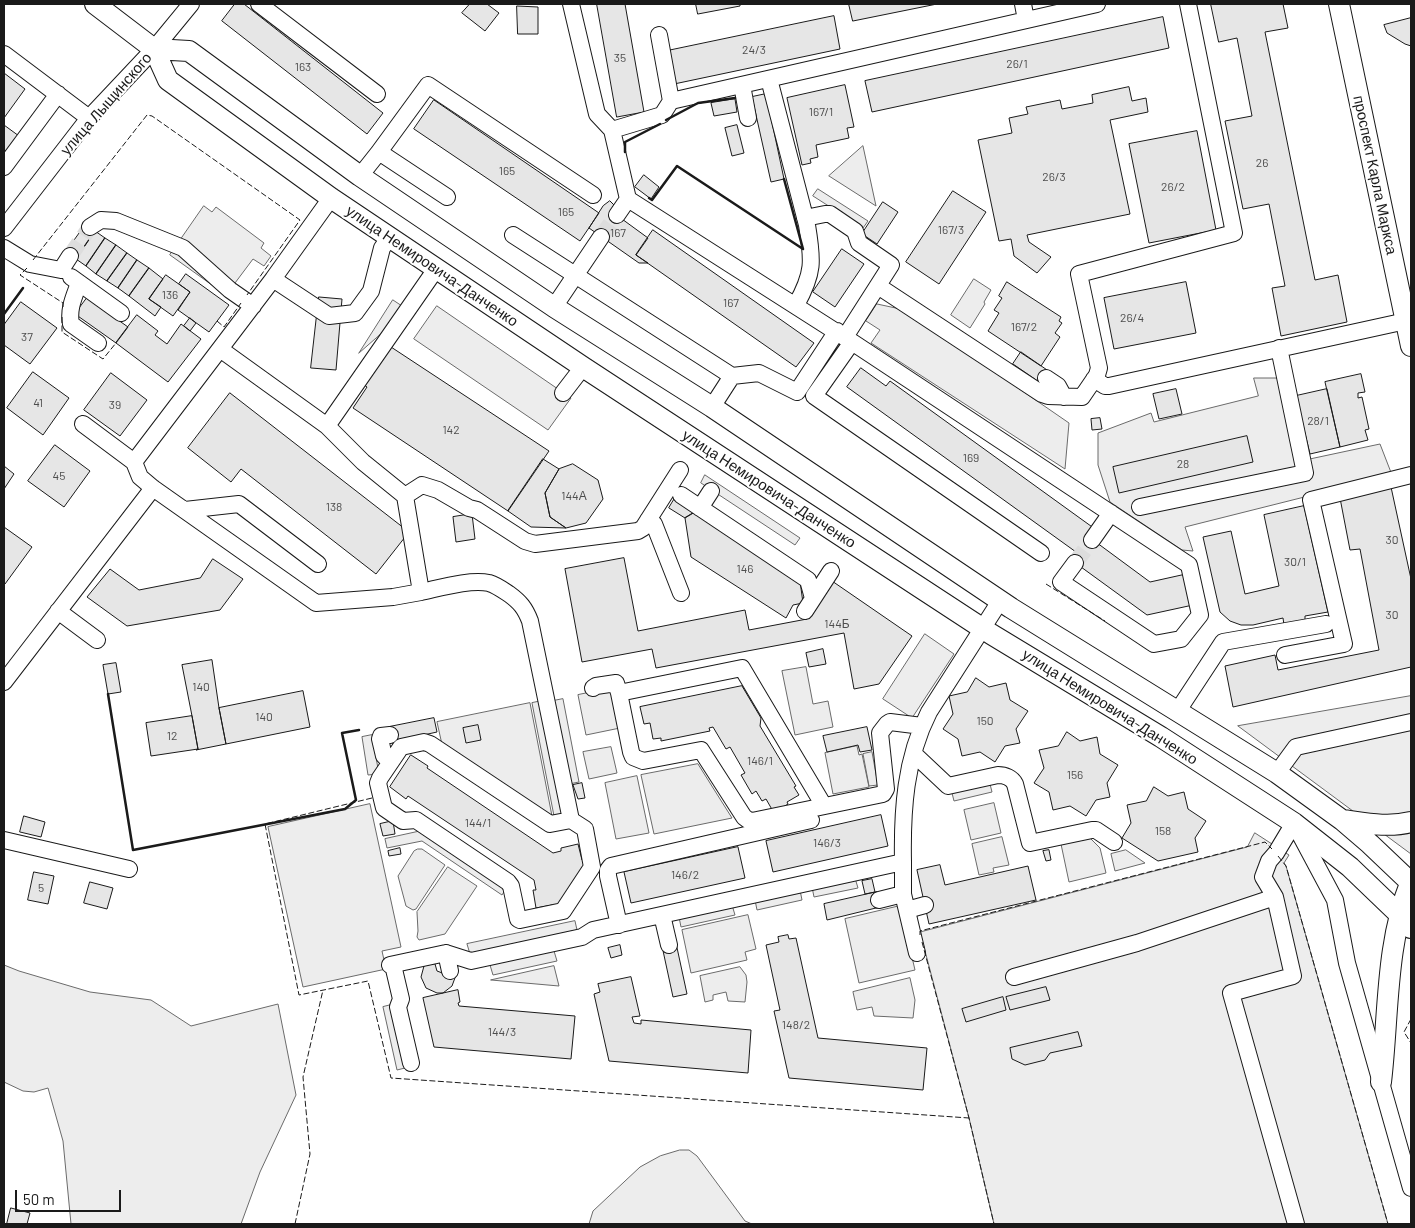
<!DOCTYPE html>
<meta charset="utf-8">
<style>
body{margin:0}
#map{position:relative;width:1415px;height:1228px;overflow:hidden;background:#fff;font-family:Barlow,sans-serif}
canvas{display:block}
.frame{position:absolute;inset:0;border:5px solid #1a1a1a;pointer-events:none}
.scale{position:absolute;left:15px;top:1190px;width:106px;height:22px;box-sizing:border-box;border:2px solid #1a1a1a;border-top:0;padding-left:6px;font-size:15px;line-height:18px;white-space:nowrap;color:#1a1a1a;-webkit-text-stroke:4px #fff;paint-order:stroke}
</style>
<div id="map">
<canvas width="1415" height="1228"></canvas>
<div class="frame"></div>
<div class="scale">50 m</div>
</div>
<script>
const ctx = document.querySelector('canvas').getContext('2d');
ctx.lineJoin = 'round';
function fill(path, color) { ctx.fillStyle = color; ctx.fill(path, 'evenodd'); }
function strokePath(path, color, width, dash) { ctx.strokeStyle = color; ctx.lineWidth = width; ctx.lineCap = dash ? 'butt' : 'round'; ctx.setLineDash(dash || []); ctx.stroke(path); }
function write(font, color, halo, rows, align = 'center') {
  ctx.font = font + ' Barlow,sans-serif'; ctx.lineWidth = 4; ctx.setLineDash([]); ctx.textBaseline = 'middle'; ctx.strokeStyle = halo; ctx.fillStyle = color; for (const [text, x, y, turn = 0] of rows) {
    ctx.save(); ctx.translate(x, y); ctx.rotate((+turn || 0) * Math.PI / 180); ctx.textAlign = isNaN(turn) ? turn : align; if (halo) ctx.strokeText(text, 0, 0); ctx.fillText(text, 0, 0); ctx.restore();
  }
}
const built = new Path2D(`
 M863,146L876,206L829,176Z
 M818,189L868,221L863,228L813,196Z
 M204,206L212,212L216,207L264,243L261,248L271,256L264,266L253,259L226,295L170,255Z
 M974,279L991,290L984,302L985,304L970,328L951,315Z
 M393,300L408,310L359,353Z
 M877,304L905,310L1069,423L1065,469L871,343L880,330L866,321Z
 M437,306L571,398L548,430L414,339Z
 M1254,378H1290L1305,460L1380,444L1392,475L1185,527L1193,551L1182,550L1110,502L1098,465V433L1151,413L1154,422L1258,396Z
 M705,475L800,538L795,545L701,483Z
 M925,634L954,654L912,718L883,699Z
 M806,667L813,704L828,701L833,727L795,735L782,671Z
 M612,688L620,728L586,735L578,695Z
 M1411,696V854L1238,726Z
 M563,699L579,782L569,784L553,701Z
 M542,701L564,814L554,816L532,703Z
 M530,703L552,816L443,749L437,722Z
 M372,735L379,774L368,775L362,737Z
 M857,746L859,755L862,754L869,787L833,794L825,753Z
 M611,747L617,773L589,779L583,752Z
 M872,752L878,785L869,786L863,754Z
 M698,764L732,818L654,834L641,775Z
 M637,776L649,833L616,839L605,783Z
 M990,784L992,792L954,801L952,793Z
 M994,803L1001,833L971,840L964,810Z
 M370,804L401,947L382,951L386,969L303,987L268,827Z
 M421,831L507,887L502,895L422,841L387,848L385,839Z
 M1255,833L1289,855L1284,863L1286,866L1388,1224H994L969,1118L920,932L1247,847Z
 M1002,837L1009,865L993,868L994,872L979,875L972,844Z
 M1090,838L1100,848L1106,873L1069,882L1061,844Z
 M418,849H422L445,865L416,909L413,910L406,906L398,876L414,851Z
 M1126,850L1145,863L1115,871L1111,854Z
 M448,867L477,886L445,934L419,940L417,937L418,931L417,912Z
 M855,878L858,888L814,897L812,887Z
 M800,890L802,900L757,910L755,900Z
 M732,905L735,915L681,927L679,917Z
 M900,906L915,970L859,983L845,919Z
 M748,915L756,949L745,952L747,960L691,973L682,930Z
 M575,921L577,930L470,954L467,944Z
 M554,951L557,961L493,975L490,965Z
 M4,965L19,971L90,992L151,1000L191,1026L278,1004L296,1095L260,1172L241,1224H71L63,1141L48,1088L34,1092L23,1091L4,1082Z
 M554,966L559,986L491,980Z
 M740,967L746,975L747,982L745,1002L728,1001L726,992L713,995V1000L705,1002L700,976Z
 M910,978L915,1000L913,1018L874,1016L872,1007L857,1010L853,992Z
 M395,1004L409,1067L397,1070L383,1007Z
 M680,1150H689L697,1156L745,1221L752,1224H589L593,1211L640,1167L660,1156Z`);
fill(built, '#ededed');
strokePath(built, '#6a6a6a', 1);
const building = new Path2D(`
 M235,4H244L383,113L367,134L222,21Z
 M470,4H487L499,13L485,31L462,13Z
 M597,4H625L644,112L617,117Z
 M696,4H740V6L698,14Z
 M849,4H937L853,21Z
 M1211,4H1283L1288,28L1265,32L1315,280L1338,275L1347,322L1281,336L1272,288L1285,286L1269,204L1243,209L1225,121L1252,116L1237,38L1219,42Z
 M517,6L538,7V34H518Z
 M834,16L840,49L674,84L667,51Z
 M1163,17L1169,48L872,112L865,81Z
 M1411,18V46L1405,44L1387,33L1384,25Z
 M4,73L25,89L4,118Z
 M845,85L854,127L847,128L849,138L816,145L818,157L810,159L811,163L802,165L787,98Z
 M1129,87L1132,101L1146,98L1148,112L1110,120L1130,214L1027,235L1029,242L1051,257L1037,273L1014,256L1011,239L999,241L978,140L1012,133L1009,118L1028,114L1026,107L1060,100L1062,109L1093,103L1092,95Z
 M766,94L784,179L771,182L752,97Z
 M735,99L737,112L714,116L711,103Z
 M434,100L599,213L580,241L414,129Z
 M4,125L19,136L4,156Z
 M737,125L744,153L732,156L725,128Z
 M1197,131L1216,230L1149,243L1129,144Z
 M644,175L659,187L651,199L635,187Z
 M953,191L986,212L939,284L906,262Z
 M610,201L614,205L611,211L648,238L636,255L648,263H639L589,228L603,206Z
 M883,202L898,212L877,244L862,234Z
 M86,224L95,231L76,259L66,252Z
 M653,230L814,343L796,367L636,255Z
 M95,231L105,238L86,266L76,259Z
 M105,238L116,245L96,274L86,266Z
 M116,245L127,253L107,281L96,274Z
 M842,249L864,264L835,307L813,292Z
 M127,253L137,260L118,288L107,281Z
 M137,260L149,268L129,296L118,288Z
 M149,268L163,279L149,299L161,307L155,316L129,296Z
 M186,274L229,305L209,332L178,310L190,292L179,284Z
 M166,275L190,292L173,316L149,299Z
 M1007,282L1061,317L1059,321L1062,323L1055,333L1060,337L1041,366L988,331L999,313L994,310L1002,298L999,296Z
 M1186,282L1196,333L1114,349L1104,298Z
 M319,297L342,299L336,370L311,368Z
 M87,298L128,327L116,343L75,314Z
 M21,302L57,328L30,364L4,345V325Z
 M137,315L158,331L155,335L167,344L181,324L201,339L168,382L116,343Z
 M190,318L196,323L190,331L184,326Z
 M391,347L549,451L508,511L353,408L367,387L360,382Z
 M1021,352L1050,372L1042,384L1013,364Z
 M861,368L886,386L890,381L1095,529L1089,537L1150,582L1186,574L1193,605L1147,615L1070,559L1076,552L847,387Z
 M33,372L69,398L43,435L7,408Z
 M111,373L147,400L120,436L84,410Z
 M1361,374L1365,392L1358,393V398L1362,397L1369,429L1365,430L1368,440L1340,447L1325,382Z
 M1176,389L1182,414L1159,419L1153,394Z
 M1327,389L1340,447L1310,454L1296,396Z
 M230,393L409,532L376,574L241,469L231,482L188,448Z
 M1100,418L1102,429L1092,430L1091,419Z
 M1247,436L1253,462L1119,493L1113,467Z
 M55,445L90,471L64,507L28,481Z
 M543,459L559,469L545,493L550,517L566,528L531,527L508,511Z
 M573,464L598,480L603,499L586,523L566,528L550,517L545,493L559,469Z
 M4,466L14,474L4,489Z
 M1391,487L1411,579V667L1233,707L1225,666L1275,655L1278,670L1379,650L1360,549L1350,550L1340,498Z
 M675,498L695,512L685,518L669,508Z
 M1304,506L1328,612L1305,616V621L1284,625L1283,618L1253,625H1241L1230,621L1220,612L1203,537L1231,531L1245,594L1279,586L1264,515Z
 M695,512L800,581L803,603L793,605L786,618L691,557L685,518Z
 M472,514L475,539L456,542L453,517Z
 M4,527L32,547L5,584L4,583Z
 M624,558L638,631L745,610L749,630L807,619L832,581L912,636L879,684L854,689L844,633L656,668L652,649L582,662L565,569Z
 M213,559L243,579L220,610L127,626L87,597L110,569L139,590L200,578Z
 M823,649L826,664L809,667L806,653Z
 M212,660L219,708L226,744L196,750L198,749L192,716L182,665Z
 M116,663L121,692L108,694L103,665Z
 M976,678L989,687L1006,683L1010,700L1028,711L1016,729L1020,743L1005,746L995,762L980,752L962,756L958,739L943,729L953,714L949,696L967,692Z
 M742,686L761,718L760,726L796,786L794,787L799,795L787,802L788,804L774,813L766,799L762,801L756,791L752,794L741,775L745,773L730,747L726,749L713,727L709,728L710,731L661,741V738L653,739L650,723L644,724L640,707Z
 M303,691L310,727L226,744L219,708Z
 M192,716L198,749L151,756L146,723Z
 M434,718L437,732L392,742L389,727Z
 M478,725L481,740L466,743L463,728Z
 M867,727L872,750L860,752L858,745L827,752L823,736Z
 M1067,732L1080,741L1097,737L1100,754L1118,765L1107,783L1110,797L1096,800L1086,816L1070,806L1053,810L1049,792L1034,783L1044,768L1039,750L1058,746Z
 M411,755L428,766L427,768L553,853L561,851V848L578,844L582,860H583L585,866L558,905L553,907L552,905L536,908L533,890H536L534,880L408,796L406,799L390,787Z
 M582,783L585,798L578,799L573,785Z
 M1154,787L1168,796L1184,792L1188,809L1206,821L1195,838L1198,852L1158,861L1122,838L1131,823L1127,805L1146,801Z
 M881,815L888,846L773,872L766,841Z
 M24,816L45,822L41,837L20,832Z
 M393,821L395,834L383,836L380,824Z
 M738,847L745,878L631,903L624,872Z
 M400,848L401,854L389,856L388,851Z
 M1049,850L1051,860L1046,861L1043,851Z
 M940,865L945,885L1028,866L1036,900L929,924L917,870Z
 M34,872L54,876L48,904L28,900Z
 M872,879L875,892L865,894L862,881Z
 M90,882L113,888L107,909L84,903Z
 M877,892L880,907L827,920L824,904Z
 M788,935L789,939L796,938L818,1038L927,1048L923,1090L789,1078L774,1011L780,1010L766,945L779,942L778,937Z
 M676,943L687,994L673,997L662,946Z
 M620,945L622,955L611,958L608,948Z
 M435,964L437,971L445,974L456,975L452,986L443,993H437L426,988L421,977L424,966Z
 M631,977L640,1016L632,1017L634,1023L641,1024V1020L751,1030L748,1073L609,1061L594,994L600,992L598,984Z
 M1046,987L1050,1000L1010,1010L1006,997Z
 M458,990L460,1002L458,1003L459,1006L575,1016L571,1059L434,1047L423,998Z
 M1003,997L1006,1010L966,1022L962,1009Z
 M1078,1032L1082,1046L1050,1053L1045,1060L1025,1065L1012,1059L1010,1048Z
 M11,1208L30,1213L27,1224H7Z`);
fill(building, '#e6e6e6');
strokePath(building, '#1a1a1a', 1);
strokePath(new Path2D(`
 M601,237L617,215
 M70,256L90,227
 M1075,563L1092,540`), '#ddd', 16, [16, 8]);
const minor = new Path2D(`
 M259,4L377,94
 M571,4L597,114L612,130L662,115L671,101L659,35
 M1023,4L1026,20
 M4,54L89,118
 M769,79L807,225C813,261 814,273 796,305
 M742,85L748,118
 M671,101L1097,4
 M612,130L628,199L852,342L814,396L1041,553
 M379,152L447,197
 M4,167L58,94
 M360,176L379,152L428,85L593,195
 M617,215L628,199
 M805,218L825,214H830L855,231L859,243L891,265L845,337
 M90,227L101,220L116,221L183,248L230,290L253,306
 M4,228L89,118L154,49L191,4
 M513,235L732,376
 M4,248L30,264L61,270L70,256
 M71,277L121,313
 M273,279L329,316L355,313L371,291L382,248L390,237
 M79,283C74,297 68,309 71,324L98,343
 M878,286L1042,394L1048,396L1082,397L1097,375L1099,368L1079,274L1234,233L1188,4
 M554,307L601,237
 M852,342L1189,565L1200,615L1181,639L1154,644L1061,582L1075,563
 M220,349L327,426L436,269
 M1046,378L1058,386L1064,397
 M1094,379L1105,386H1109L1406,321
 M563,393L583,367
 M712,407L732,376L759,373L797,392L837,331
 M83,424L134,462L140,477L153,488L316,603L393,597L421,592L405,496L363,462L327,426
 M134,462L273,279L331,198
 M681,495L808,580L813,598
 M405,496L422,485L438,490L469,508L477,510L525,541L535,544L638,531L643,528L680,470
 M1140,507L1305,473L1279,348
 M700,508L711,491
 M185,510L239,504L318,564
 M648,520L654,524L681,593
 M1092,540L1111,513
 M421,592C440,588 470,579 489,583C496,585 503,590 509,594C520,602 525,608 530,621L571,820
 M58,611L97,640
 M805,611L831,571
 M1285,655L1344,644L1311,500L1411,475
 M4,682L153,488
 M593,688L596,686L616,683L619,693L742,668L824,806
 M619,693L631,752L633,757L643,761L701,750L744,817L748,820L752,821L883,794L886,789L880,733L887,724L890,722L922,726
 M1177,712L1223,642L1326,624
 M390,735L381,736L380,739L384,756L391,761
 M424,742L430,744L550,824L571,820L585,829L592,867L563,911L520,920L518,919L511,886L508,882L416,820L403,821L384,808L378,783L380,778L401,747Z
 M914,754L948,786L998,775C1005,775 1012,778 1015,784L1030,843L1092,830H1096L1114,842
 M1277,773L1296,747L1411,722
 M1294,823L1276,853L1269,861L1263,877L1275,897L1293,976L1231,993L1296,1224
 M1295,825L1335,900L1347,963L1411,1188
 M4,840L129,869
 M903,862V894L917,953
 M879,900L903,894
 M907,910L925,905
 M662,915L669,945
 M619,925L608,876V870L611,866L811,820
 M446,953L450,971
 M390,965L446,953L471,961L582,937L593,930L903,862C902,811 905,759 929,712L1000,601
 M393,965L401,999L398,1007L411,1063
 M1014,977L1137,943L1275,897`);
const major = new Path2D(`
 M95,4L154,49L168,80L331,198L583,367L991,634L1161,737L1294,823L1350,867L1399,914L1411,928
 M1339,4L1411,346
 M154,49L189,51L360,176L554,307L712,407L1011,608L1277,773L1342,820L1370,844L1411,883
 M1342,820C1365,823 1388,828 1411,822
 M1381,1082C1389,1015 1385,945 1411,881`);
strokePath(minor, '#1a1a1a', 18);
strokePath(major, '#1a1a1a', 22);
strokePath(minor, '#fff', 16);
strokePath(major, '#fff', 20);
strokePath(new Path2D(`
 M33,260L147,115L152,116L300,220L247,295
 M27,268L20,275L63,303V307
 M62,317V332L103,359L116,343
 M217,321L224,327L241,303
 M1046,584L1105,621
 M372,798L265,824L299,995L368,981L391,1078L969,1118
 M1278,856L1286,866L1388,1224
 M920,935V931L1265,842L1272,849
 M922,942L969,1118L994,1224
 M1411,1019L1404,1032L1411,1043
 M295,1224L310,1154L303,1077L323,990`), '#1a1a1a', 1, [6, 2.5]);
strokePath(new Path2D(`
 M666,120L698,103L735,98
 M625,152V142L660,124
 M784,179L803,249
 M649,198L652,200L677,166L803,249
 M4,314L23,288
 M108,694L133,850L345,809L356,800L342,733L359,730`), '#1a1a1a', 2.5);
write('12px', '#4d4d4d', null, [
 ["24/3",754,50],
 ["35",620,58],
 ["26/1",1017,64],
 ["163",303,67],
 ["167/1",821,112],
 ["26",1262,163],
 ["165",507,171],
 ["26/3",1054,177],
 ["26/2",1173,187],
 ["165",566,212],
 ["167/3",951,230],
 ["167",618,233],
 ["136",170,295],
 ["167",731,303],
 ["26/4",1132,318],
 ["167/2",1024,327],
 ["37",27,337],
 ["41",38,403],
 ["39",115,405],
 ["28/1",1318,421],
 ["142",451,430],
 ["169",971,458],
 ["28",1183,464],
 ["45",59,476],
 ["144А",574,496],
 ["138",334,507],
 ["30",1392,540],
 ["30/1",1295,562],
 ["146",745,569],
 ["30",1392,615],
 ["144Б",837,624],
 ["140",201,687],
 ["140",264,717],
 ["150",985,721],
 ["12",172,736],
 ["146/1",760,761],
 ["156",1075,775],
 ["144/1",478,823],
 ["158",1163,831],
 ["146/3",827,843],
 ["146/2",685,875],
 ["5",41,888],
 ["148/2",796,1025],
 ["144/3",502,1032]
]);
write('15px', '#1a1a1a', '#fff', [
 ["улица Лыщинского",106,104,-49],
 ["проспект Карла Маркса",1375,175,78],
 ["улица Немировича-Данченко",432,266,34],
 ["улица Немировича-Данченко",769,489,33],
 ["улица Немировича-Данченко",1110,707,32]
]);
</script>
